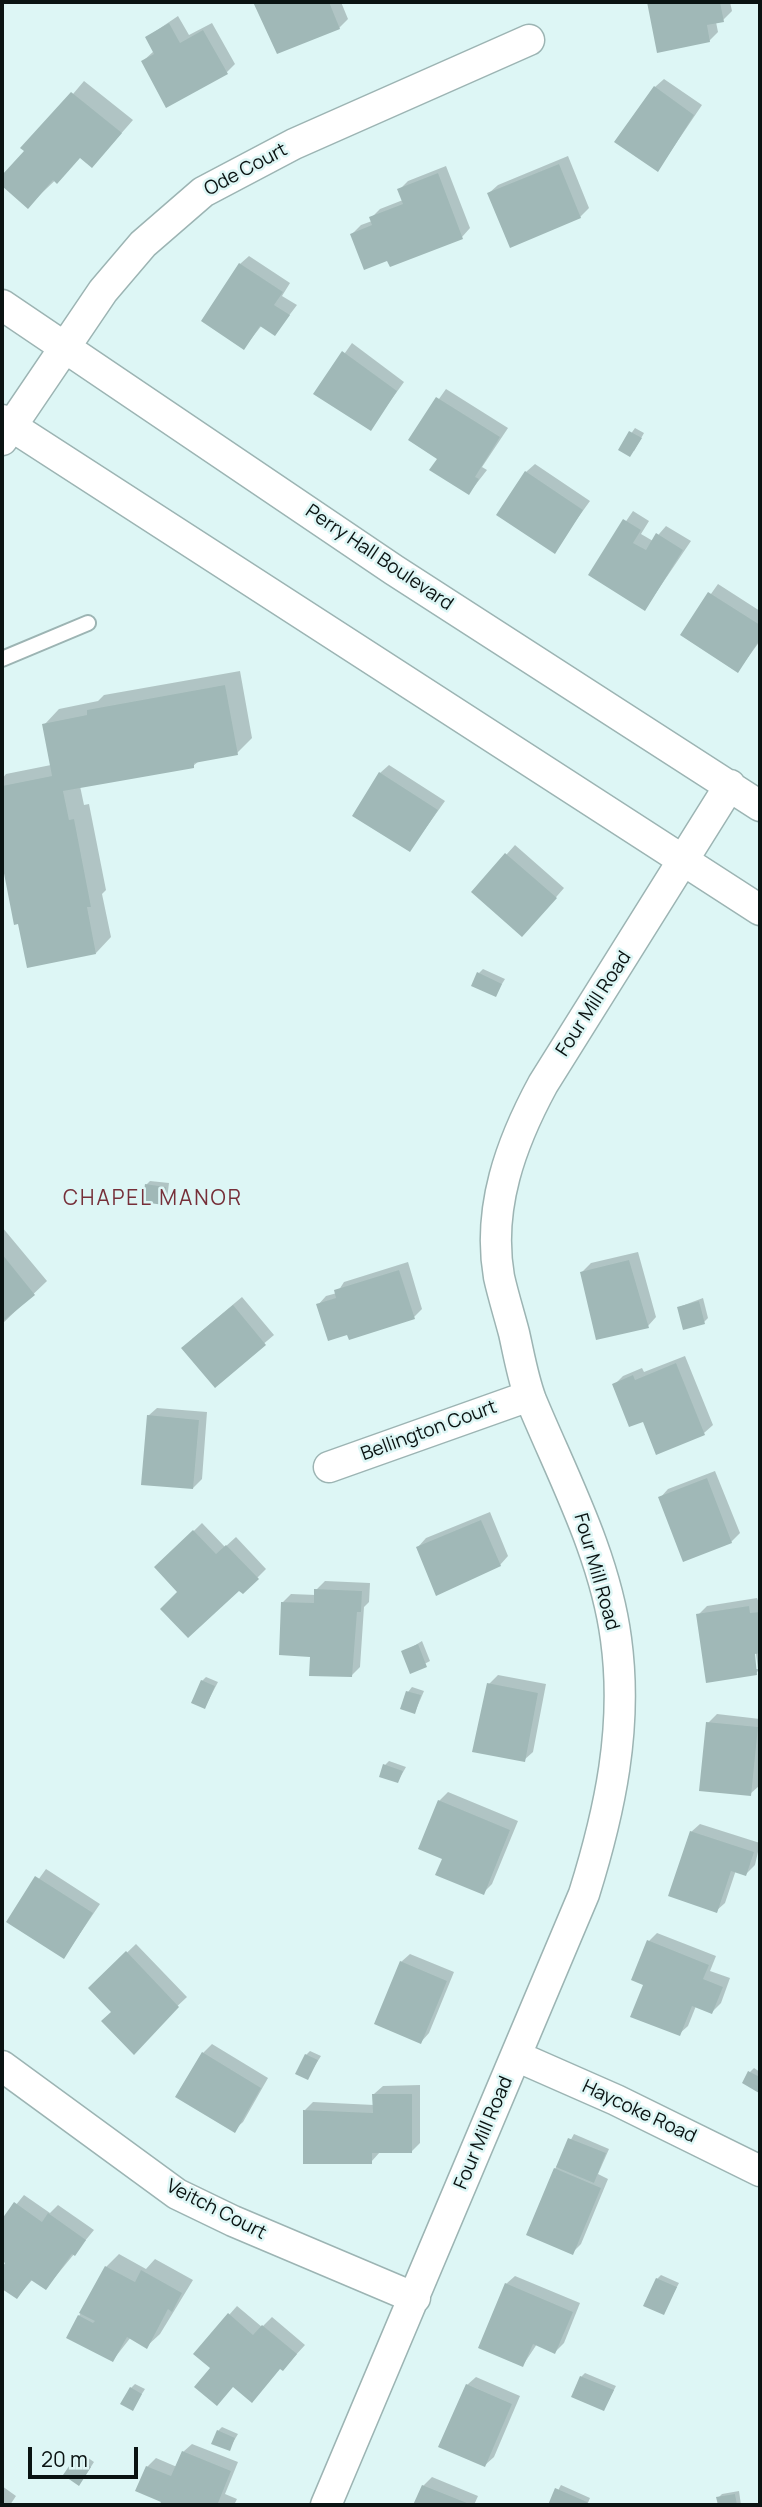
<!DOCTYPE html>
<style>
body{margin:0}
#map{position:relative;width:762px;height:2507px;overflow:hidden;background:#ddf6f5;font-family:Manrope,sans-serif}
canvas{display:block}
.frame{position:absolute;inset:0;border:4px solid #0a1312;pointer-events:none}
.scale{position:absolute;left:28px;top:2447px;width:110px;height:32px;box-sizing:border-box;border:4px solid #0a1312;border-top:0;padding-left:9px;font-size:21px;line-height:24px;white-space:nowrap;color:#0a1312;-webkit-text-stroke:5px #ddf6f5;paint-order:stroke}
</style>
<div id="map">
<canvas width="762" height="2507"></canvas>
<div class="frame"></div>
<div class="scale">20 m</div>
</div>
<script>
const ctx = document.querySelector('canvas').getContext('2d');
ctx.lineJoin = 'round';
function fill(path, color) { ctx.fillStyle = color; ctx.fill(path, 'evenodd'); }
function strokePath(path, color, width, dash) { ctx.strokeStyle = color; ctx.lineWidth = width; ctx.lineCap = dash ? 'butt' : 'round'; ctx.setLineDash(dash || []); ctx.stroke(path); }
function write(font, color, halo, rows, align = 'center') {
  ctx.font = font + ' Manrope,sans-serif'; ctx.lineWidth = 5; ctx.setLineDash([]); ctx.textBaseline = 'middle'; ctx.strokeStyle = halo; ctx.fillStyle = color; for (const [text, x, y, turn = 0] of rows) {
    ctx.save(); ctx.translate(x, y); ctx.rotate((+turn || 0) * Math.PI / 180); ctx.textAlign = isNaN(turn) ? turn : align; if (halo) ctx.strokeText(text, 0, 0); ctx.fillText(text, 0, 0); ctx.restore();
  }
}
fill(new Path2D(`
 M256,2H341L348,19L339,28L278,52Z
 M649,2H730L732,11L723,20L716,22L718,32L709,41L659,51Z
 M178,16L189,35L212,23L235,64L227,72L143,61L154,51L147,37Z
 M664,79L702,105L658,170L655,87Z
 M84,81L133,120L104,153L81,156L28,206L2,184V178Z
 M568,156L589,208L580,217L489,193L498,185Z
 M446,166L470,228L462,237L388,259L352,234L361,225L372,221L371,218L380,209L403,200L399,190L408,181Z
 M249,256L290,283L282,296L297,305L275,334L262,325L244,348L240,264Z
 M352,343L404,382L370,429L316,394Z
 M446,389L508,428L482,467L487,470L469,493L439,458L410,440Z
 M635,428L644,433L634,451L620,449Z
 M535,464L590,501L554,551L526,472Z
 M633,511L649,521L641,534L653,541L666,526L691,541L645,609L590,574Z
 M718,584L760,611V641L738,671L682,635Z
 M240,671L252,738L237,753L199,761L193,766L80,786L84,805L89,804L106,890L102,894L111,937L96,953L19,921L15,923L2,848V779L6,774L51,765L44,725L59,709L98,701L104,695Z
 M389,765L445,801L410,850L380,773Z
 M515,845L564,888L531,926L473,892Z
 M483,969L505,979L495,995L479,973Z
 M150,1181L169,1183L167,1199L163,1203L146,1185Z
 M2,1227L47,1281L2,1324Z
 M638,1252L656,1317L648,1326L582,1272L591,1263Z
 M408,1262L422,1309L414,1317L318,1305L326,1296L337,1293L344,1282Z
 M242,1297L274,1335L215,1385L192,1339Z
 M703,1298L708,1318L704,1322L679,1307Z
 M685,1356L713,1425L704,1433L644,1420L614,1385L623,1376L642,1368L644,1372Z
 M157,1408L207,1412L202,1479L193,1488L148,1416Z
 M715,1471L740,1533L731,1542L660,1498L668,1489Z
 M490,1512L508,1556L500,1565L418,1547L426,1538Z
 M202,1523L225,1547L236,1537L266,1569L243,1592L240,1589L180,1592L157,1567Z
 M325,1581L370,1583L369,1602L364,1607L360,1667L351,1676L312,1655L282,1603L291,1594L316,1595V1590Z
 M757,1598L760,1605V1669L756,1673L698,1615L707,1606ZM755,1645L758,1669H755L752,1646Z
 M422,1641L430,1661L411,1671L404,1652Z
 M498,1675L546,1684L533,1752L524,1760L489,1684Z
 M206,1677L218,1682L205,1707L202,1681Z
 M412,1687L424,1691L415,1712L408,1692Z
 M717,1714L760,1719L759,1786L750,1794L708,1723Z
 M389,1761L406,1767L398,1781L385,1765Z
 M448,1792L518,1821L492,1884L483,1893L444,1858L439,1801Z
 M700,1824L760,1843L755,1865L746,1874L736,1870L725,1903L716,1911L691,1832Z
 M46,1869L100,1904L64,1957L8,1922Z
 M657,1933L716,1956L710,1971L730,1978L721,2003L712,2012L696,2006L688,2026L679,2034L645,1984L649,1941Z
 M136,1944L187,1997L155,2027L113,2012L90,1988Z
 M410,1954L454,1972L429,2033L421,2042L401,1962Z
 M212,2044L268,2078L243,2122L234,2130L203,2053Z
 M310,2051L321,2056L307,2078L306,2055Z
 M754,2068L760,2072L759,2090L750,2072Z
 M420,2085V2143L411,2152H380L371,2162L305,2110L313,2102L374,2105V2094L383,2086Z
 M574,2134L609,2149L598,2174L608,2179L581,2244L572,2253L555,2169Z
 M24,2195L50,2213L58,2205L94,2230L46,2288L33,2279L17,2297L2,2287V2271L7,2263L2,2259V2222Z
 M119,2254L146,2269L155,2259L193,2280L160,2334L147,2346L131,2337L113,2360L79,2316L106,2267Z
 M661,2275L679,2283L663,2313L657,2279Z
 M515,2276L580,2303L564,2343L555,2352L537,2344L523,2365L506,2284Z
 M237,2306L262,2327L272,2317L305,2345L283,2369L213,2368L229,2315Z
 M585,2373L616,2386L604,2409L581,2377Z
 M476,2377L520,2396L494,2457L485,2465L467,2385Z
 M135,2384L145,2389L132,2409L131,2388Z
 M222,2427L238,2434L229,2449L218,2431Z
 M192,2444L238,2462L225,2494L237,2499L234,2505H161L163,2501L147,2467L156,2458L177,2467L183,2452Z
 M81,2453L94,2462L83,2479L77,2457Z
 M432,2477L478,2496L474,2505H415L423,2486Z
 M561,2485L590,2498L587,2505H550Z
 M2,2486L16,2496L10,2505H2Z
 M739,2491L741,2505H719L718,2498L722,2494Z`), '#0003');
fill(new Path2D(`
 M253,2H329L340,29L277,54Z
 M647,2H720L724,22L707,25L710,42L657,53Z
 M169,23L180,43L203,30L228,74L166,108L141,61L154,54L145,37Z
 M654,86L694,115L658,172L614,142Z
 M71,92L122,133L92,168L80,158L57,184L53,180L28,209L2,186V175L24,151L20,148Z
 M559,164L581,218L510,248L487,193Z
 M438,173L463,239L390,267L387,261L364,270L350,234L372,225L369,217L403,204L397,189Z
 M239,263L283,292L274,305L290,315L275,336L260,326L244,350L201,321Z
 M342,351L397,391L371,431L313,394Z
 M436,397L500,437L475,477L479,479L469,495L429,470L437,459L408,440Z
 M629,431L642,438L630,457L618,450Z
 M525,471L583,510L555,554L496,515Z
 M623,519L641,530L633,543L646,550L656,533L683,550L645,611L588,575Z
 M708,592L760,625V639L738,673L680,635Z
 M225,685L238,755L194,763V768L63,791L69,820L74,819L91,907H87L96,954L27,968L18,924L14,925L2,863V786L52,776L42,724L87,715V710Z
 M379,772L438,810L410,852L352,816Z
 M505,853L557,898L522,937L471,892Z
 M477,972L502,984L496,997L471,986Z
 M145,1184L166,1187L164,1205L142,1202Z
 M2,1254L35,1295L2,1322Z
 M629,1260L649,1328L596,1340L580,1272Z
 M399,1270L415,1319L349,1340L347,1335L328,1341L316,1304L336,1298L334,1290Z
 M699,1301L705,1324L683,1330L677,1307Z
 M233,1305L266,1345L215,1388L181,1348Z
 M676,1363L705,1435L656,1455L643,1422L629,1427L612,1384L633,1375L635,1380Z
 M147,1415L199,1420L193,1489L141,1485Z
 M707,1478L732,1543L683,1562L658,1497Z
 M481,1520L501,1566L436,1596L416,1547Z
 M193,1530L216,1554L226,1545L259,1579L243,1594L239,1591L188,1638L160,1609L177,1592L154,1567Z
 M314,1589L362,1591L361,1612H357L352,1677L309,1676L310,1657L279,1655L281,1602L314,1603Z
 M749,1606L750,1613L760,1612V1653L755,1654L757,1675L706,1683L696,1614Z
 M418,1644L427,1667L410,1674L401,1651Z
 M201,1680L215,1686L205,1709L191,1703Z
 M487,1683L538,1693L525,1762L472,1752Z
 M406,1691L421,1695L415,1714L400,1709Z
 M706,1722L758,1727L751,1796L699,1791Z
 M383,1764L403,1771L398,1783L379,1777Z
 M438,1800L510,1830L484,1895L435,1875L442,1859L418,1849Z
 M690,1831L754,1852L746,1876L731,1871L717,1913L668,1896Z
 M35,1876L93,1913L64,1959L6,1922Z
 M647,1940L709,1965L703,1979L723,1987L712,2014L692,2006L680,2036L630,2017L643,1985L631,1980Z
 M126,1951L179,2007L134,2055L101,2021L111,2012L88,1988Z
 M400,1961L447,1981L421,2044L374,2024Z
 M202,2052L261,2088L235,2133L175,2097Z
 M305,2054L318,2060L308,2080L295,2074Z
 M748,2071L760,2077L759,2093L742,2083Z
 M372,2094H412V2153H372V2164H303V2110L373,2113Z
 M568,2138L606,2153L594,2183L556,2167Z
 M554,2168L601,2188L573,2255L526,2235Z
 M14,2202L42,2222L48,2213L86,2240L75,2256L72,2254L46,2290L31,2280L17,2299L2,2289V2268L5,2263L2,2261V2219Z
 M105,2266L135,2282L141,2270L182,2293L172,2312L168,2309L147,2349L127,2337L113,2362L66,2338L78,2315L93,2323L95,2321L79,2313Z
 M656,2278L677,2287L664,2315L643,2306Z
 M505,2283L573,2312L555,2354L533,2344L523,2367L478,2348Z
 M228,2313L253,2335L262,2325L297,2354L283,2371L280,2369L252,2403L233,2387L217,2406L194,2387L210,2368L193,2354Z
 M580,2376L614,2390L604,2411L571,2397Z
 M466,2384L512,2404L485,2467L438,2447Z
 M130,2387L142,2394L133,2411L120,2404Z
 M217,2430L235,2438L230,2451L211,2444Z
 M182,2451L231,2471L218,2503L223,2505H159L161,2502L135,2491L146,2466L171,2476Z
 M76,2456L91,2467L79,2486L63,2475Z
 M422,2485L472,2505H413Z
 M555,2488L587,2502L586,2505H548Z
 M735,2494L737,2505H718L716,2497Z`), '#a0b8b7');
const lane = new Path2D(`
 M2,659L88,623`);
const street = new Path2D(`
 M2,305L394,570L760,806
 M2,420L760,910
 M2,440L103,291L143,244L203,192L294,144L529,40
 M329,1467L529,1396
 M516,2056L616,2100L760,2171
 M2,2066L177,2194L233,2221L415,2298
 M326,2505L584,1894C610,1811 628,1727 616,1639C605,1555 563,1477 531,1400C523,1379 519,1355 514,1333C509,1314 503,1295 499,1277C487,1208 511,1143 543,1084L730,785`);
strokePath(lane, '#9cb4b3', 18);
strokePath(street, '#9cb4b3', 33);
strokePath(lane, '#fff', 14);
strokePath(street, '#fff', 30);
write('19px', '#0a1312', '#ddf6f5', [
 ["Ode Court",246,170,-28],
 ["Perry Hall Boulevard",379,558,34],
 ["Four Mill Road",594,1004,-57],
 ["Bellington Court",429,1431,-20],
 ["Four Mill Road",596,1572,74],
 ["Haycoke Road",639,2112,25],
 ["Four Mill Road",484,2133,-67],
 ["Veitch Court",216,2210,27]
]);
ctx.letterSpacing = '2px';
write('21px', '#762f39', '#ddf6f5', [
 ["CHAPEL MANOR",153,1199]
]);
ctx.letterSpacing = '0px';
</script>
